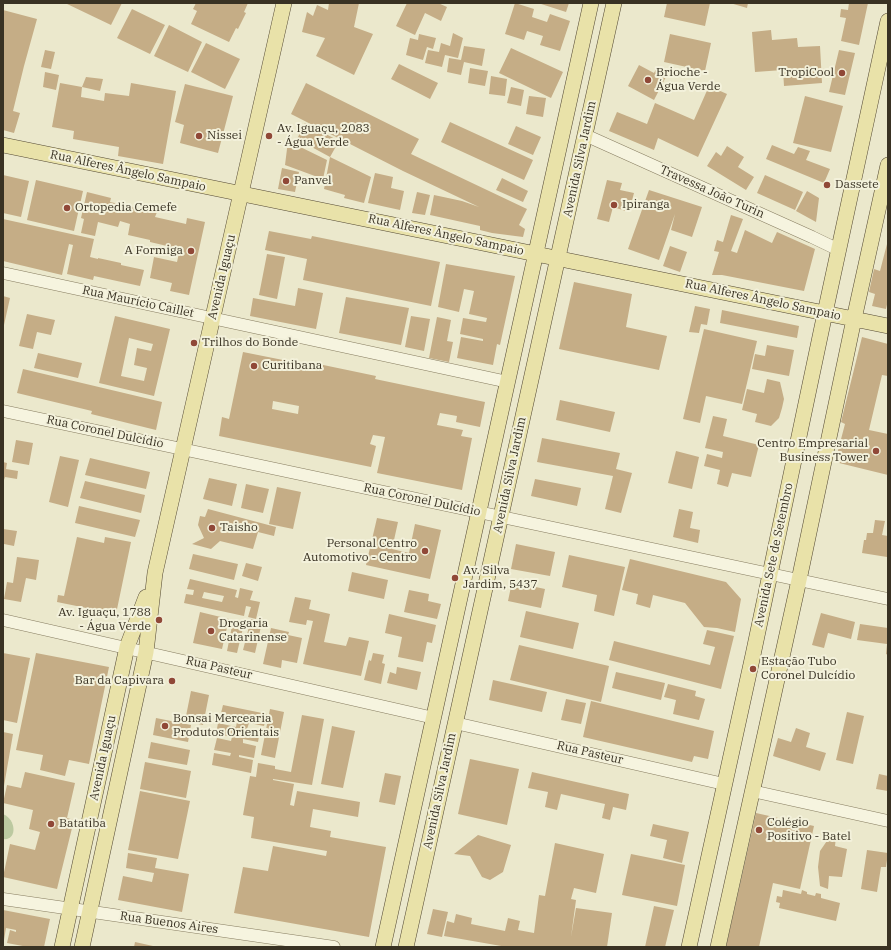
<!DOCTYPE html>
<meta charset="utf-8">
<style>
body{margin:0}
#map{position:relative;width:891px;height:950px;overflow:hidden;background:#ebe8cc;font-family:"IBM Plex Serif",serif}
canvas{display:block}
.frame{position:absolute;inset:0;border:4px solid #393223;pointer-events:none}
</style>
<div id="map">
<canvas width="891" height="950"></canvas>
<div class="frame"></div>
</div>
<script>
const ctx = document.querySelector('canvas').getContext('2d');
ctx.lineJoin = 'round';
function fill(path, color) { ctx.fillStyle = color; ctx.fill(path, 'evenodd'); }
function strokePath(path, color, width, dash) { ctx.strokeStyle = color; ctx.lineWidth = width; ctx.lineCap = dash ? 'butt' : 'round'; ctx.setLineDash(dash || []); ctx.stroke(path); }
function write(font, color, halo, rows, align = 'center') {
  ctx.font = font + ' "IBM Plex Serif",serif'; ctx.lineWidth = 4; ctx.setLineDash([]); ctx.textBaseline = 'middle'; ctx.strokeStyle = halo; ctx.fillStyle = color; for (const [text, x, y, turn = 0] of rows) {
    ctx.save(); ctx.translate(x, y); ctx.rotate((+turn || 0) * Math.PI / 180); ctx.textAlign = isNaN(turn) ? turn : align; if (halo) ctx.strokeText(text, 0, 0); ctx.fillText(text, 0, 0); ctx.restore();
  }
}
fill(new Path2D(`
 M3,814C17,820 17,841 3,839Z`), '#bcc9a0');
fill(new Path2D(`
 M65,3H122L111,25Z
 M196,3H248L244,12L246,13L238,29L236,28L229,42L191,24L197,11L193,9Z
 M329,3H359L354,27L373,34L354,75L316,56L325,38L302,32L307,12L313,16L317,5L328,10Z
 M407,3H438L447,7L441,21L425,13L415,35L396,26Z
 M515,3L534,9L532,17L547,22L550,14L570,21L560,51L540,45L543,36L527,31L524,40L505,34Z
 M538,3H569L566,12Z
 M667,3H710L705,26L664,17Z
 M730,3H748L747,8Z
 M849,3H868L859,45L841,41L846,18L840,17L841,9L848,10Z
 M132,9L165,25L150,54L117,38Z
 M3,10L37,19L24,66L13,111L20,113L14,133L3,130Z
 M169,25L202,42L188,72L154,56Z
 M771,30L772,40L797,38L798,47L820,46L822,83L784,86L783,70L755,72L752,32Z
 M453,33L463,38L458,58L445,55L442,67L425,63L428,50L439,52L441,43L450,46Z
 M419,34L436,38L433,49L427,47L423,60L406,55L410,38L418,40Z
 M670,34L711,43L705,71L664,62Z
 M206,43L240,59L225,89L191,72Z
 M464,46L485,49L482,66L464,62L461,75L447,72L449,58L461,60Z
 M511,48L563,72L551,98L499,73Z
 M45,50L55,52L51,69L41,67Z
 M839,50L855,53L845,95L829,92Z
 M399,64L438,83L430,99L391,79Z
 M639,65L654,73L657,67L668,73L654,100L628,86Z
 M470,68L488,71L485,86L468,83Z
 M45,72L59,75L56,90L43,87Z
 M491,76L507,79L505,96L489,94Z
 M86,77L103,79L100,91L82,87Z
 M60,83L82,87L81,97L104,101L105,93L129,96L131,83L176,91L163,164L118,156L119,147L73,139L74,131L52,127Z
 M306,83L419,139L411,154L527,209L519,225L525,229L523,237L492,233L480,230V226L430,215L434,195L462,201L479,207L403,171L291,114Z
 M185,84L233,96L218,153L180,143L184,125L175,122Z
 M709,86L727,94L698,157L658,138L654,150L609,131L617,112L647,124L655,103L694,120Z
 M511,87L524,90L521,106L507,103Z
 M529,96L546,98L543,117L526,114Z
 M805,96L843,106L831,152L793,143Z
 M450,122L533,160L524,180L441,142Z
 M305,123L339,141L330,157L297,139Z
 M516,126L541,137L533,155L508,144Z
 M288,141L327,160L323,179L285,165Z
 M772,145L794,154L798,147L810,151L806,160L830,169L824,183L766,159Z
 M727,146L744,157L738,167L754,177L746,190L707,166L716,152L721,156Z
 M330,157L371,177L364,203L344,198L345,195L324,189Z
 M282,168L299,172L295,192L278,189Z
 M375,173L393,177L391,188L404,191L400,210L368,203Z
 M3,175L29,181L21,217L3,213Z
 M765,175L803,192L795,210L757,193Z
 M502,178L528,191L523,202L496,190Z
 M36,180L83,191L74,231L27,220Z
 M607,180L622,183L620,190L634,193L629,212L613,207L609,222L597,219Z
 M649,190L702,207L692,237L671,230L675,214L659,260L628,249Z
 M807,191L819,198L816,222L796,211Z
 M87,192L111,198L110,202L157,212L155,217L186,224L187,218L205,222L189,295L170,291L172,283L150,278L154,257L177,262L180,249L150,242V240L128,235L130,224L120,221L118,227L98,222L95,236L81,233L84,219L81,218Z
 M417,192L430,195L425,215L412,213Z
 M731,215L743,219L731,251L737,253L745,230L772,243L777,232L815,249L804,291L722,275H712L719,252L714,251L717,240L723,242Z
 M3,219L94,239L90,257L98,259V258L121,263V265L144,270L140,286L94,276L93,280L67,274L73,245L69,244L62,275L3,261Z
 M269,231L311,239L312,236L440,262L431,306L303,280L307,259L265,250Z
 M887,244H888V300L886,309L872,306L875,294L869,292L874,269L880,271Z
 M670,246L687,252L680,272L663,266Z
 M267,254L285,257L277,299L259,295Z
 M446,264L515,276L500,345L497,344L493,365L457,358L461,337L483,341V339L460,334L463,318L486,322L487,318L469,314L474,291L464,289L459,312L438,307Z
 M574,282L632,294L626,327L667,336L659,370L559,349Z
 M298,288L323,293L316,329L250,316L253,298L295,306Z
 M3,296L10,298L4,325H3Z
 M346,297L409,308L401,345L339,333Z
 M695,306L710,309L707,325L701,324L699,333L689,332Z
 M722,310L799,326L797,338L720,323Z
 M27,314L55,320L51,335L37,332L33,349L19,346Z
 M115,316L170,329L154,396L99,383ZM129,338L153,344L151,351L137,348L134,365L147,368L144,381L121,376Z
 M411,316L430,319L424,351L405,347Z
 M437,317L451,320L447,341L453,342L449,362L429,358Z
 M704,329L757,341L742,404L706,396L700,423L683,419Z
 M862,337L888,344V376L882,375L869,430L888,434V475L835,462L845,424L841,422Z
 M767,345L794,350L789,376L752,369L755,354L765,356Z
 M243,352L308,365L309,362L376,376L375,379L485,402L480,427L456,422L457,416L440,413L437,425L463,430L461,436L472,438L462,490L377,473L385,437L373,435L370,444L376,446L371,467L219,436L222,417L229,419ZM273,401L299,406L298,414L272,409Z
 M38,353L82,363L78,378L34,368Z
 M23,369L162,402L156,430L91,414L92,411L17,393Z
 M767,379L780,382L784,399L782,408L779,418L771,426L755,422L757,414L742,410L747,389L764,393Z
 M560,400L615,412L610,432L556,420Z
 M713,416L727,419L723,436L759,445L751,477L732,473L728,487L717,484L720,470L704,466L707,454L722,458L723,452L705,448Z
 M542,438L620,453L616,469L632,473L621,513L605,509L613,476L537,462Z
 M16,440L33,443L29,465L12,462Z
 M676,451L699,457L692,489L668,483Z
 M60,456L79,460L68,507L49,502Z
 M90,458L150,472L146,489L85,475Z
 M3,462L7,463L6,469L18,471L17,479L5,477L3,483Z
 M209,478L237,484L232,506L203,499Z
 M535,479L581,488L577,506L531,496Z
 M85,481L145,495L141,513L80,498Z
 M246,484L269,489L263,513L241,508Z
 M277,487L301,492L293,529L269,524Z
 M79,506L140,520L135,537L75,523Z
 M208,509L276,527L274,536L258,532L253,549L220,541L211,549L192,544L204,538L198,525L200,516L205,517Z
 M679,509L693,512L690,528L700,530L698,543L673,537Z
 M377,518L398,522L392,549L409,553L415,524L441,530L430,579L366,565Z
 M875,520L885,521L882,535L888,536V549L887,557L862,553L864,540H866L867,533H873Z
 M3,529L17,531L14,546L4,544V547H3Z
 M77,537L104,543L105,537L131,542L116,614L57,602L58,595L64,596Z
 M516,544L555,552L550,576L511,569Z
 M193,554L238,564L234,580L189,569Z
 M569,555L625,567L614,616L594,611L597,595L562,587Z
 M17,557L39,560L36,580L26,578L21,602L4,599L7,582L13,583Z
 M630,559L726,582L741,599L735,632L717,628L704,627L685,603L653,595L650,608L636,604L638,594L622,590Z
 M246,563L262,567L258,581L242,576Z
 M352,572L388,580L384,599L348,591Z
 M190,579L237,590L235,597L238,598L240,588L253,591L250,600L260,602L256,619L248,617L251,607L246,606L244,616L184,603L186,594L193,595L194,590L187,589ZM204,592L224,596L222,602L202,598Z
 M512,582L545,589L541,608L508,601Z
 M409,590L429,594L428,601L441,604L437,619L404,612Z
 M295,597L311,600L309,609L330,614L324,642L346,646L349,637L369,641L361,676L303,664L313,621L307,620L306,625L289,622Z
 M526,611L579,623L573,649L520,637Z
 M200,612L229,619L222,649L193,643Z
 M821,613L855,622L851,639L828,633L824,648L812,645Z
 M389,614L436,625L432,643L427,642L423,662L398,657L402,637L385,633Z
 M251,619L262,622L255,653L243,650Z
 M860,624L888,628V655L886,654L887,644L857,640Z
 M232,626L243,628L237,653L227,651Z
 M271,628L289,632L288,635L302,638L297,663L282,660L281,668L263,664Z
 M707,630L734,636L721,689L609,660L614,641L710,665L715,647L703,644Z
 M519,645L609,666L601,702L510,680Z
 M3,653L30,658L17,723L3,720Z
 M36,653L109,667L89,764L69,760L65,776L40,770L43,755L16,750Z
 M373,653L384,655L382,663L385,664L381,684L364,680L369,660L371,661Z
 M397,667L421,672L417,690L387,683L390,672L396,674Z
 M616,672L665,683L661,700L612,688Z
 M493,680L547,692L542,712L489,700Z
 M668,684L696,691L695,696L705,699L699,720L673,714L676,700L664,697Z
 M191,691L209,695L203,725L185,721Z
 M566,699L586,703L581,724L561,720Z
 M591,701L714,731L708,759L694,756L692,762L583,737Z
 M223,705L267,714L264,726L249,723L247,729L260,731L258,742L243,739V743L256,746L254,758L239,755V757L253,760L251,773L212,765L214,753L230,756L231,753L214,750L217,738L231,741L232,737L216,734L218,723L236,727L237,721L220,717Z
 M270,709L284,712L275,758L261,755Z
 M847,712L864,716L853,764L836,760Z
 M302,715L324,719L312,785L273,779V780L294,784L290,805L294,806L297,791L360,802L358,817L313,809L310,827L331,831L330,837L386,847L369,937L234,913L243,867L268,871L273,846L326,856L327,851L251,838L254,817L243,815L250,776L256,777L258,763L275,766V769L291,772Z
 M156,718L191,725L188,742L153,735Z
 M332,726L355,731L343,788L321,784Z
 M796,728L810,733L806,747L826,753L820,771L773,756L778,738L791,742Z
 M3,732L13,734L4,786H3Z
 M151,742L190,750L187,765L148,758Z
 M470,759L519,769L507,825L458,814Z
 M145,762L191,771L186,798L140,789Z
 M25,772L75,783L67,818L74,820L57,889L3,877L10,844L35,850L40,832L29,829L33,810L3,803L7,785L21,788Z
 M532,772L629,794L626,810L613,807L610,820L602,818L605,804L561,794L557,810L545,807L548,792L528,788Z
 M385,773L401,776L395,805L379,802Z
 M879,774L888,776V791L876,789Z
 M140,791L190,801L178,859L128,850Z
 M756,813L814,826L800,889L773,883L759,947H726Z
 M653,824L689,832L682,863L663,858L667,840L650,836Z
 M478,835L511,845L503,872L490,880L482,877L470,856L454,854Z
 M831,835L836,837L835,846L847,849L842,877L829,876L828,889L820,886L818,867L820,851Z
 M555,843L604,854L596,893L574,888L571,899L576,900L571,937L576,908L612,913L607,947H507L444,936L447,921L454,923L456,914L472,918L471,924L505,931L508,918L520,921L518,930L534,933L539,895L545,896Z
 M867,850L888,853L886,867H881L877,892L861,889Z
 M128,853L157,858L155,868L189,874L182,912L118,900L123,876L152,882L154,873L126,868Z
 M631,854L685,865L677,906L622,895Z
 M783,890L801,894L802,890L807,892V894L815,896L816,893L821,894V898L840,903L836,921L779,908L780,903L776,902L777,896L782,897Z
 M654,906L674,910L665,947H645Z
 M433,909L448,912L442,937L427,934Z
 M3,910L50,919L44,947H28L7,943L10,930L16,932V930L6,928L4,940H3Z
 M135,942L153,946V947H134Z`), '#c5ad86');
const minor = new Path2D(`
 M585,135L812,237L839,250
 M3,273L508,382
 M3,411L888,599
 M3,620L434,718
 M455,723L724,784
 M752,791L888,821
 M3,899L334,947`);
const major = new Path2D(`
 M3,145L888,326
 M62,947L127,647L146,597
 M82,947L146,652L155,573L284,3
 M383,947L591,3
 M406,947L614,3
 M689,947L753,655L825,313L888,21
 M718,947L799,580L854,319L888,165`);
strokePath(minor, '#877d61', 13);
strokePath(major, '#554a35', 16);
strokePath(minor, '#f6f4df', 12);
strokePath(major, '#e9e2a9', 15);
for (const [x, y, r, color] of [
 [842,73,4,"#904837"],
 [648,80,4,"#904837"],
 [199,136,4,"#904837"],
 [269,136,4,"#904837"],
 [286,181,4,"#904837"],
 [827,185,4,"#904837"],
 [614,205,4,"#904837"],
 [67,208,4,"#904837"],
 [191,251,4,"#904837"],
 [194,343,4,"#904837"],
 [254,366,4,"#904837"],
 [876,451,4,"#904837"],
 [212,528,4,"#904837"],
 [425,551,4,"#904837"],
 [455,578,4,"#904837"],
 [159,620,4,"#904837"],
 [211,631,4,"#904837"],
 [753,669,4,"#904837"],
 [172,681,4,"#904837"],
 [165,726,4,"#904837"],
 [51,824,4,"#904837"],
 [759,830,4,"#904837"]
]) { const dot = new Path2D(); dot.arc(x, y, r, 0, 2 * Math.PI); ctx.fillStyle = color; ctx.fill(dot); strokePath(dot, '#f3f1db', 1.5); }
write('12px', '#393223', '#f3f1db', [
 ["Brioche -",656,73],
 ["Água Verde",656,87],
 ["TropiCool",834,73,"right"],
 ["Av. Iguaçu, 2083",277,129],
 ["- Água Verde",277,143],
 ["Nissei",207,136],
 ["Panvel",294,181],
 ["Dassete",835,185],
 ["Ipiranga",622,205],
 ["Ortopedia Cemefe",75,208],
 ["A Formiga",183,251,"right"],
 ["Trilhos do Bonde",202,343],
 ["Curitibana",262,366],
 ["Centro Empresarial",868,444,"right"],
 ["Business Tower",868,458,"right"],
 ["Taisho",220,528],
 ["Personal Centro",417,544,"right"],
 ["Automotivo - Centro",417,558,"right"],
 ["Av. Silva",463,571],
 ["Jardim, 5437",463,585],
 ["Av. Iguaçu, 1788",151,613,"right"],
 ["- Água Verde",151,627,"right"],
 ["Drogaria",219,624],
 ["Catarinense",219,638],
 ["Estação Tubo",761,662],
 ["Coronel Dulcídio",761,676],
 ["Bar da Capivara",164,681,"right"],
 ["Bonsai Mercearia",173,719],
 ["Produtos Orientais",173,733],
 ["Colégio",767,823],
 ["Positivo - Batel",767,837],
 ["Batatiba",59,824]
], 'left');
write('12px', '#393223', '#f3f1db', [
 ["Avenida Silva Jardim",580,159,-78],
 ["Rua Alferes Ângelo Sampaio",128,171,12],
 ["Travessa João Turin",712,192,24],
 ["Rua Alferes Ângelo Sampaio",446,235,12],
 ["Avenida Iguaçu",222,277,-77],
 ["Rua Alferes Ângelo Sampaio",763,300,12],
 ["Rua Maurício Caillet",138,302,12],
 ["Rua Coronel Dulcídio",105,432,12],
 ["Avenida Silva Jardim",510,475,-78],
 ["Rua Coronel Dulcídio",422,500,12],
 ["Avenida Sete de Setembro",774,555,-78],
 ["Rua Pasteur",219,668,13],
 ["Rua Pasteur",590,753,13],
 ["Avenida Iguaçu",103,758,-78],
 ["Avenida Silva Jardim",440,791,-78],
 ["Rua Buenos Aires",169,923,8]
]);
</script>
